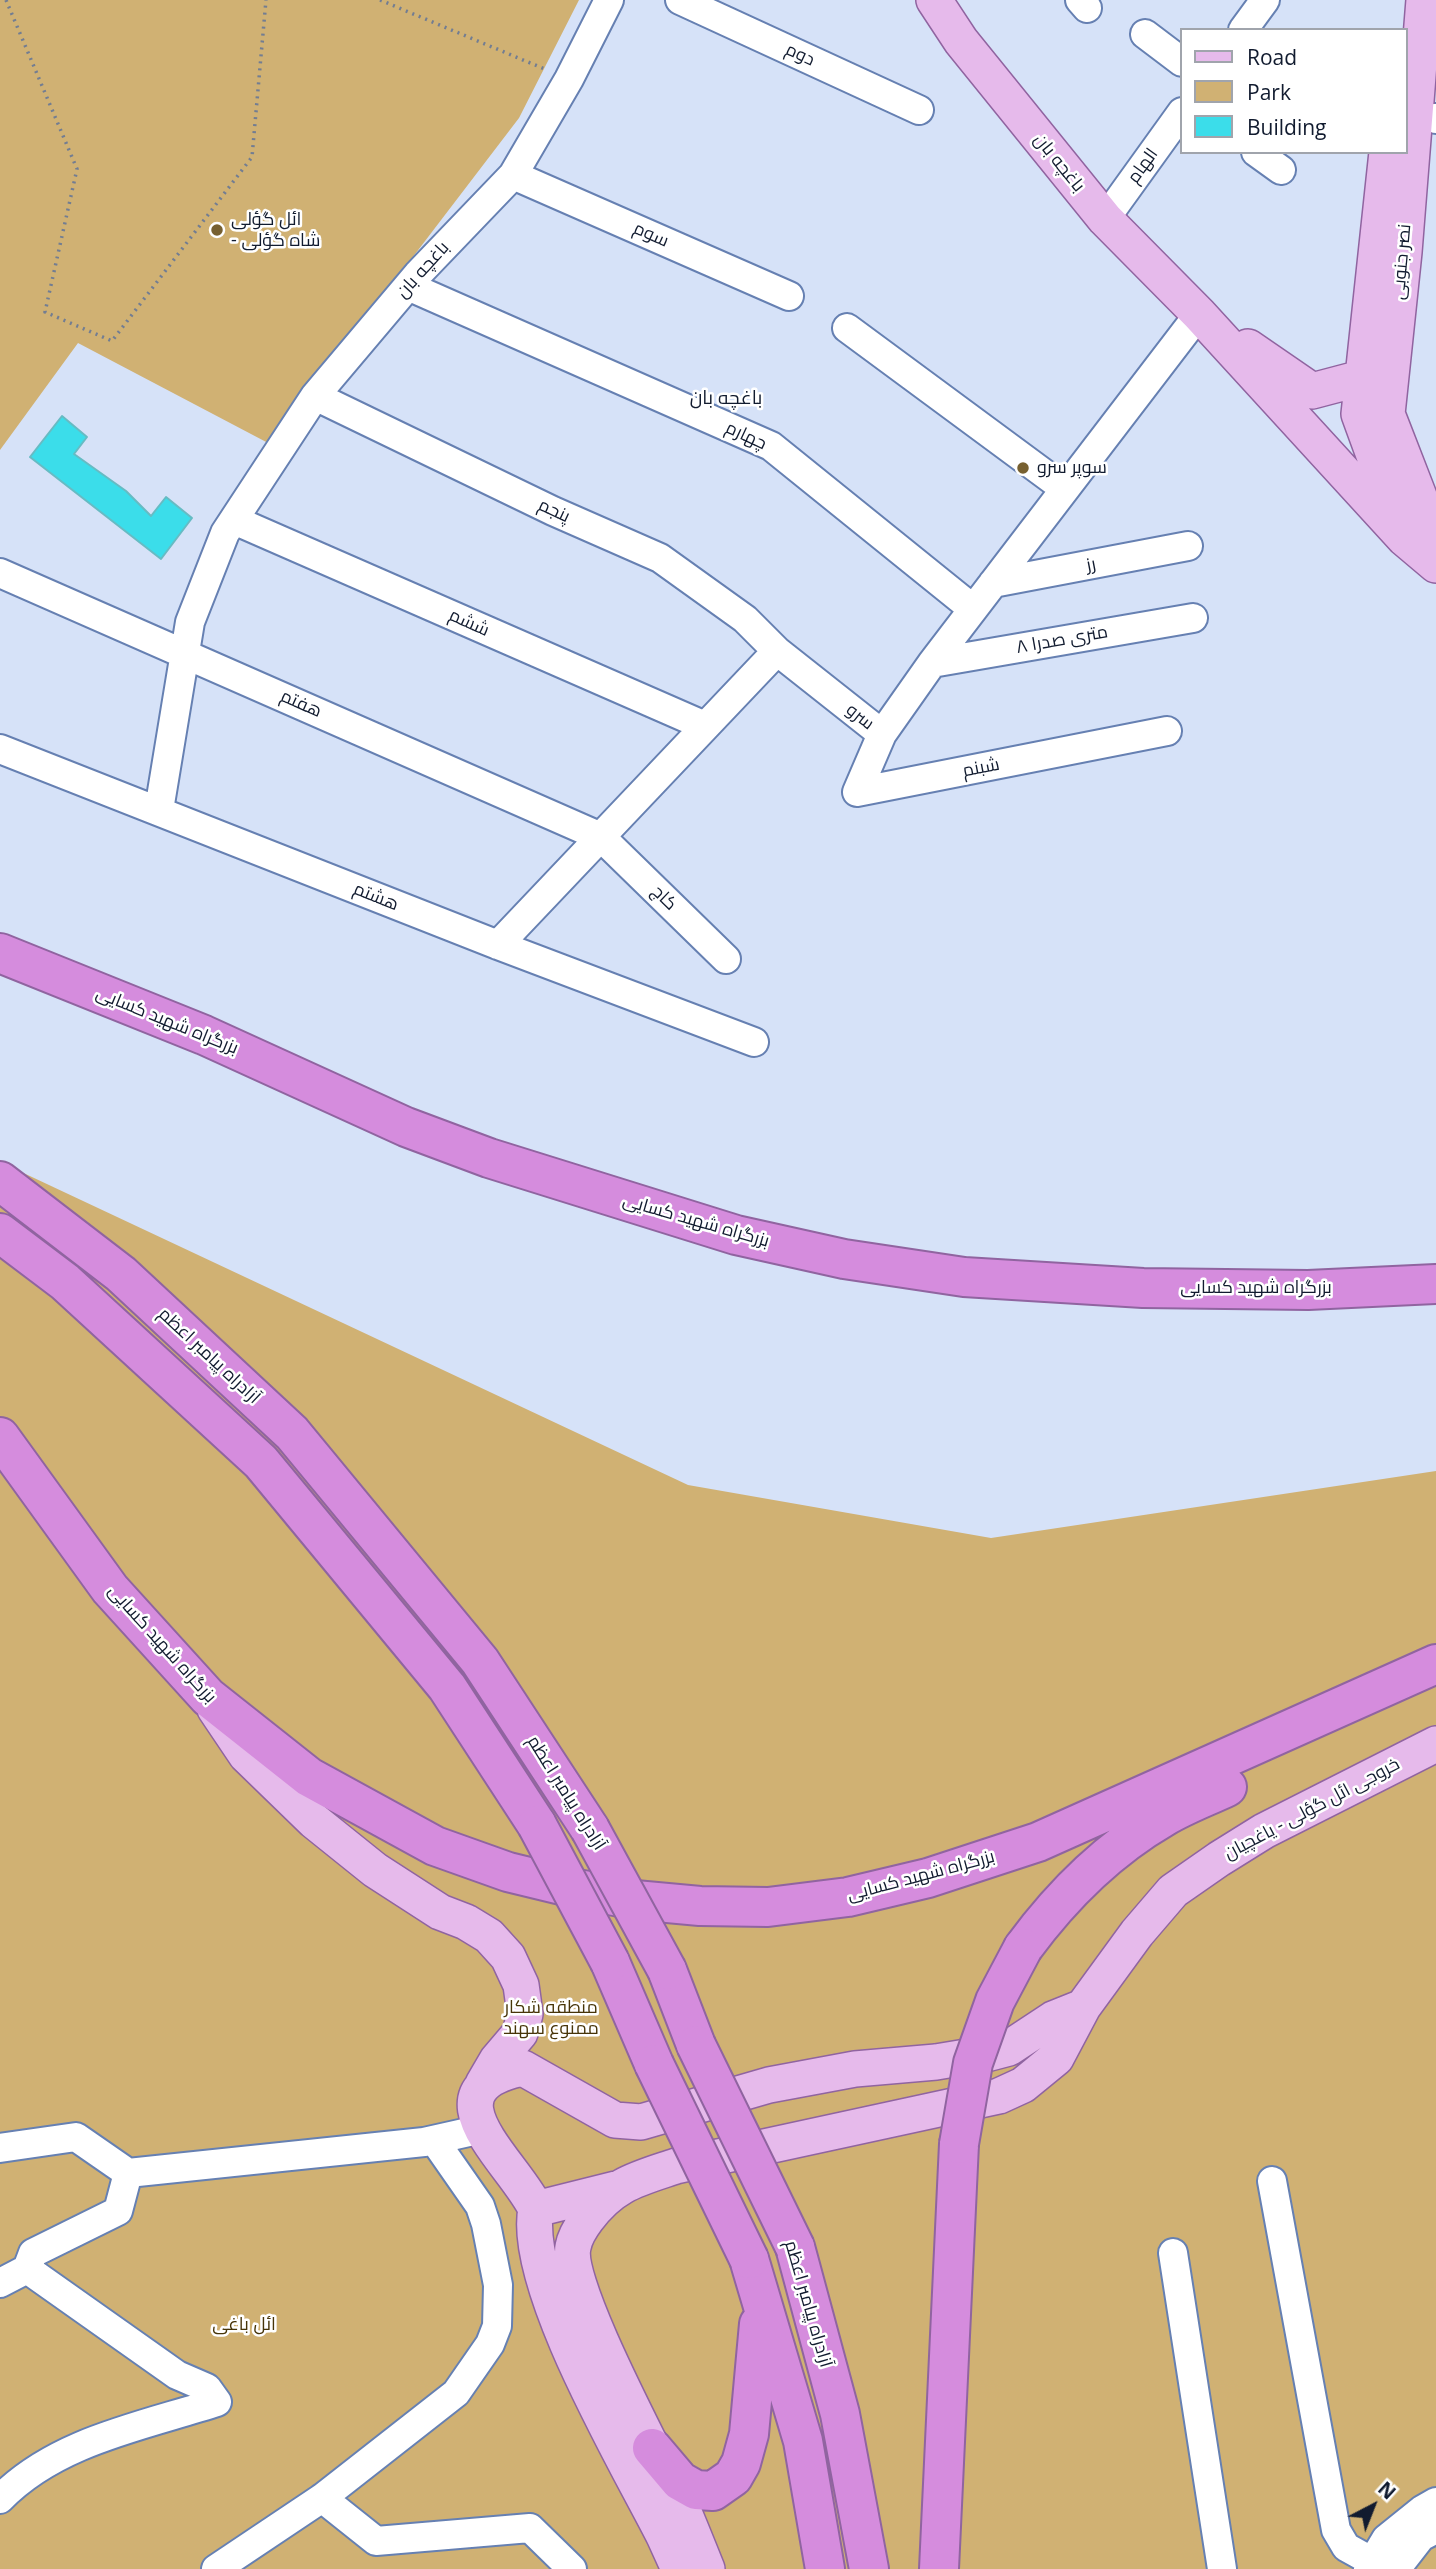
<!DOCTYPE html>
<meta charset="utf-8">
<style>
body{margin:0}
#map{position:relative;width:1436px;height:2569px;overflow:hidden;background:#d6e2f8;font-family:"Open Sans",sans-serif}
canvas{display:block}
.legend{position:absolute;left:1180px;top:28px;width:228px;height:126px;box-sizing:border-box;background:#fff;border:2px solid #a0a4ac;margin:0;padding:9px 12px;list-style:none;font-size:21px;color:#111b2f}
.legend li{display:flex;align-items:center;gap:14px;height:35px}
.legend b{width:35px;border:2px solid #a0a4ac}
.north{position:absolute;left:1338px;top:2471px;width:70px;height:70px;-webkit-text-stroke:5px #fff;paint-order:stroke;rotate:42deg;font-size:19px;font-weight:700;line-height:28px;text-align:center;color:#111b2f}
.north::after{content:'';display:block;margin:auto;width:24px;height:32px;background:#111b2f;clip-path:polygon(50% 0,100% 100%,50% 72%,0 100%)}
</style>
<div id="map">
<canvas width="1436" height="2569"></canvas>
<ul class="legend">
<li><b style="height:9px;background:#e6baeb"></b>Road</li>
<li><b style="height:19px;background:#d0b173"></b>Park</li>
<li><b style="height:19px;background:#3bddea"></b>Building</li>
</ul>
<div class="north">N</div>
</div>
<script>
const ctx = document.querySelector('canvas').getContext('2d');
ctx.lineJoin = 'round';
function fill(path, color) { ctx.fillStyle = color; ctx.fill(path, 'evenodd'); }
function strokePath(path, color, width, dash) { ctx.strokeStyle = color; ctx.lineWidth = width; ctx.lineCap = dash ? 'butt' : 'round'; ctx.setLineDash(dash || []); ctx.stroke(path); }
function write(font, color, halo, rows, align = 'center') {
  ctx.font = font + ' "Open Sans",Cairo,sans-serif'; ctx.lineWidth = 5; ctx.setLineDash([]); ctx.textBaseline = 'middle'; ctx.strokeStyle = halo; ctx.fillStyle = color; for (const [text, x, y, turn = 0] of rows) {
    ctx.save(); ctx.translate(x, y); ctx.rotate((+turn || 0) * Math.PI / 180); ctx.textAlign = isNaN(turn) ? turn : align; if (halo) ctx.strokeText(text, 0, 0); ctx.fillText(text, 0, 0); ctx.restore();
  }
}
fill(new Path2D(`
 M0,0H579L519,118L270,444L78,343L0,450Z
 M0,1162L688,1485L991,1538L1436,1471V2569H0Z`), '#d0b173');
const building = new Path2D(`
 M62,416L87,437L74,454L126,491L151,516L166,497L192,518L161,559L30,457Z`);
fill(building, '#3bddea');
strokePath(building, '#67bbc3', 2);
const minor = new Path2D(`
 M680,0L919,110
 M1080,0L1087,8
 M1243,30L1265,0
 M1145,34L1182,62
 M1434,118L1436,119
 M1256,152L1281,170
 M513,175L789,296
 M1105,219L1182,112
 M408,286L771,446L973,609
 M847,328L1065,489
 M315,396L553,511L660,558L745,619L777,651
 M234,520L705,726
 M0,573L601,837L726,959
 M993,583L1188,546
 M932,663L1193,618
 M882,734L857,792L1167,731
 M0,749L498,945L754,1042
 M159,810L190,622L225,533L315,396L418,274L513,175L569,79L609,0
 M498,945L777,651L882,734L932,663L1199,314
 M0,2148L76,2137L128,2173
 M128,2173L424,2142L482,2129
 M1272,2181L1336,2530L1346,2547L1373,2562
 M1173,2253L1222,2569
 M0,2283L27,2269
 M322,2498L376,2541L530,2528L572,2569
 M0,2499C56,2441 143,2426 217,2402L207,2388L177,2375L27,2269L33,2253L118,2211L128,2173
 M216,2569L322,2498L456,2393L490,2344L497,2326L498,2285L486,2224L480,2206L434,2140
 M1368,2569L1386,2539L1422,2510L1436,2502
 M1396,2569L1421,2537L1436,2529`);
const major = new Path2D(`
 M934,0L961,41L1105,219L1199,314L1404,538L1436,565
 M1424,0L1404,252L1387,414L1427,517L1436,525
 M1387,152L1359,414L1398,521
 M1248,347L1312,391L1365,377
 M215,1709L246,1755L314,1821L375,1870L440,1912L466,1922L489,1936L508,1957L521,1985L525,2014L520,2033L497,2060L483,2084
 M616,2189L536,2209C514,2162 419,2090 523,2068L615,2120L641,2122L769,2085L855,2069L936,2062L990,2053L1009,2048L1053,2019L1083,2007
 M536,2209C521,2284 628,2465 664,2536L679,2569
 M707,2569C699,2549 691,2529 683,2510C662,2464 564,2286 573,2247C575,2236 581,2227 587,2219C613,2184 637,2179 676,2166L999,2096L1023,2085L1056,2058L1083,2007L1137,1933L1173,1891L1219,1859L1264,1831L1436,1744`);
const highway = new Path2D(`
 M0,953L204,1035L406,1127L489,1158L736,1235L844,1259L964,1277L1143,1288L1308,1290L1436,1284
 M0,1181L121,1274L292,1433L480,1661L590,1829
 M0,1233L65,1282L261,1462L447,1687L537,1825
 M0,1437L110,1589L208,1697L309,1777L435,1846L508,1872L578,1889L635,1900L700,1906L768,1907L848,1897L928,1878L1038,1842L1436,1664
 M1023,1948C1062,1895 1107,1850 1164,1817C1184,1805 1206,1797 1227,1787
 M610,1962L654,2064
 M667,1970L696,2045
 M795,2247L840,2414L869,2569
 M749,2259L803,2441L825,2569
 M652,2448L680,2481L696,2490L713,2491L733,2477L741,2463L749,2434L759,2324
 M939,2569L959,2144`);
strokePath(minor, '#6680b2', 32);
strokePath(major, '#9064a0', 38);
strokePath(highway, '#9064a0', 42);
strokePath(new Path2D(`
 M6,0L77,169L45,312L112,341L252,157L266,0
 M380,0L547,70`), '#727d92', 3.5, [2, 5]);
strokePath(minor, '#fff', 28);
strokePath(major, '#e6baeb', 35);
strokePath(highway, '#d58cdd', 38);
const highwayBridge = new Path2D(`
 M537,1825L610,1962
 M590,1829L667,1970
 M696,2045L795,2247
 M654,2064L749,2259
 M959,2144L973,2063L995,2001L1023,1948`);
strokePath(highwayBridge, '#9064a0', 42, []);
strokePath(highwayBridge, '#d58cdd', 38);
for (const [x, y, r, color] of [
 [217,230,7,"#776030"],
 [1023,468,7,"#776030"]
]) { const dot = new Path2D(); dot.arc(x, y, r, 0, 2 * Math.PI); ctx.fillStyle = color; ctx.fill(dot); strokePath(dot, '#fff', 2.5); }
write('18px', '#111b2f', '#fff', [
 ["دوم",800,55,25],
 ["باغچه بان",1059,163,51],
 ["الهام",1143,166,-54],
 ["سوم",651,235,24],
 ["نصر جنوبی",1402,262,-85],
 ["باغچه بان",423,270,-48],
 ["چهارم",746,436,25],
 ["پنجم",554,511,25],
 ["رز",1091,565,-11],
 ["ششم",469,623,24],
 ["۸ متری صدرا",1062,640,-10],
 ["هفتم",301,704,24],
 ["سرو",860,717,38],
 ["شبنم",981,768,-11],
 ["هشتم",376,897,22],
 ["کاج",664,898,44],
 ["بزرگراه شهید کسایی",167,1021,22],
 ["بزرگراه شهید کسایی",696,1221,16],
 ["بزرگراه شهید کسایی",1256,1288],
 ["آزادراه پیامبر اعظم",209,1356,43],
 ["بزرگراه شهید کسایی",162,1644,48],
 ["آزادراه پیامبر اعظم",566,1793,58],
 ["خروجی ائل گؤلی - یاغچیان",1312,1809,-28],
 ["بزرگراه شهید کسایی",921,1876,-15],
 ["آزادراه پیامبر اعظم",808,2304,74]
]);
write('18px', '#111b2f', '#fff', [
 ["ائل گؤلی",231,220],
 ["- شاه گؤلی",231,241],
 ["سوپر سرو",1037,468]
], 'left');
write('18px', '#473408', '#fff', [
 ["منطقه شکار",551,2008],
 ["ممنوع سهند",551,2029],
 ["ائل باغی",244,2325]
]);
write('19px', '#111b2f', '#fff', [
 ["باغچه بان",726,399]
]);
</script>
